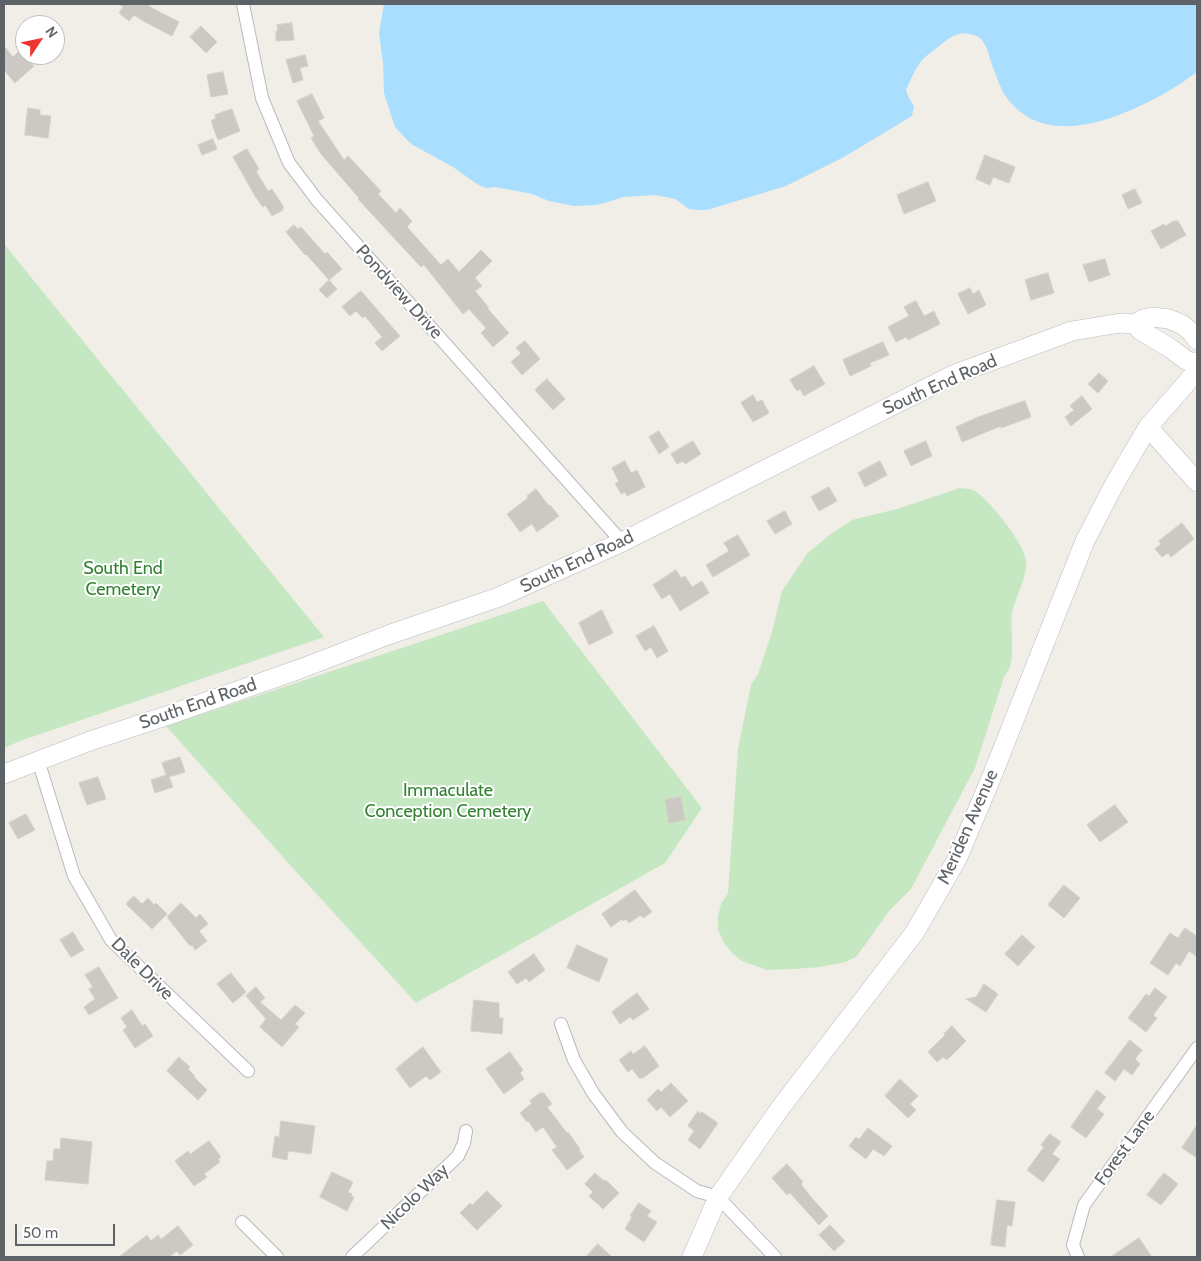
<!DOCTYPE html>
<style>
body{margin:0}
#map{position:relative;width:1201px;height:1261px;overflow:hidden;background:#f1eee7;font-family:Cabin,sans-serif}
canvas{display:block}
.frame{position:absolute;inset:0;border:5px solid #5e6367;pointer-events:none}
.north{position:absolute;left:15px;top:15px;width:50px;height:50px;box-sizing:border-box;background:#fff;border:1px solid #bfc1c2;border-radius:50%;rotate:56deg;font-size:14px;font-weight:700;line-height:20px;text-align:center;color:#5e6367}
.north::after{content:'';display:block;margin:auto;width:18px;height:22px;background:#ed3631;clip-path:polygon(50% 0,100% 100%,50% 72%,0 100%)}
.scale{position:absolute;left:15px;top:1224px;width:100px;height:22px;box-sizing:border-box;border:2px solid #5e6367;border-top:0;padding-left:6px;font-size:15px;line-height:18px;white-space:nowrap;color:#5e6367;-webkit-text-stroke:4px #fff;paint-order:stroke}
</style>
<div id="map">
<canvas width="1201" height="1261"></canvas>
<div class="frame"></div>
<div class="north">N</div>
<div class="scale">50 m</div>
</div>
<script>
const ctx = document.querySelector('canvas').getContext('2d');
ctx.lineJoin = 'round';
function fill(path, color) { ctx.fillStyle = color; ctx.fill(path, 'evenodd'); }
function strokePath(path, color, width, dash) { ctx.strokeStyle = color; ctx.lineWidth = width; ctx.lineCap = dash ? 'butt' : 'round'; ctx.setLineDash(dash || []); ctx.stroke(path); }
function write(font, color, halo, rows, align = 'center') {
  ctx.font = font + ' Cabin,sans-serif'; ctx.lineWidth = 4; ctx.setLineDash([]); ctx.textBaseline = 'middle'; ctx.strokeStyle = halo; ctx.fillStyle = color; for (const [text, x, y, turn = 0] of rows) {
    ctx.save(); ctx.translate(x, y); ctx.rotate((+turn || 0) * Math.PI / 180); ctx.textAlign = isNaN(turn) ? turn : align; if (halo) ctx.strokeText(text, 0, 0); ctx.fillText(text, 0, 0); ctx.restore();
  }
}
fill(new Path2D(`
 M4,244L324,637L20,741L4,748Z
 M960,488C965,489 971,488 975,491C990,501 1025,544 1026,561C1028,576 1015,598 1012,613C1010,628 1015,654 1010,667C1009,670 1006,674 1004,677L975,768L911,889L890,910L857,956L846,962L820,967L794,969L767,970L742,961L732,953L724,943L718,930V917L721,904L728,893L738,749L751,685L758,674L772,632L782,591L807,554L828,536L852,520L897,509Z
 M543,601L702,808L665,863L416,1003L291,866L166,726Z`), '#c5e8c3');
fill(new Path2D(`
 M384,4H1197V72C1186,80 1174,88 1162,95C1115,120 1042,151 1004,94C999,85 995,72 991,62C988,53 987,45 980,38C978,36 974,35 970,34C955,30 945,42 934,50C929,54 923,58 920,63C914,71 910,81 906,90L909,98L914,106L912,116L844,157L786,186L707,210H698L689,209L675,199L656,195L624,197L597,205L574,206L549,201L532,194L495,187L486,188L477,184L453,167L413,145L407,140L395,127L384,93L383,63L379,33Z`), '#a9deff');
const building = new Path2D(`
 M119,4H147L152,8L179,22L172,36L145,22L134,15L129,21L119,13L123,7Z
 M292,23L294,40L276,41V31H278L277,25Z
 M201,26L217,42L206,53L190,37Z
 M4,46L13,57L20,50L34,66L15,83L4,70Z
 M305,55L308,66L300,68L303,80L293,83L286,60Z
 M223,72L228,94L211,97L207,75Z
 M312,94L324,118L318,121L344,160L348,156L381,191L378,194L396,213L400,208L412,221L407,227L441,265L448,259L459,272L481,250L492,261L475,278L482,286L475,291L489,308L488,309L509,333L493,347L481,333L486,328L469,309L463,314L424,265L421,267L394,238L358,199L359,198L321,154L311,138L314,136L297,101Z
 M28,108L40,110V115L51,116L48,138L25,135Z
 M232,109L240,131L218,140L211,121L216,118L215,115Z
 M213,139L217,149L202,155L198,145Z
 M247,149L259,169L256,171L268,191L272,189L283,206V210L272,216L265,205L263,207L255,196L233,157Z
 M985,155L1015,167L1009,183L993,177L990,185L976,179Z
 M928,182L936,201L904,214L897,195Z
 M1135,189L1142,203L1128,209L1122,195Z
 M1174,221H1178L1186,235L1161,249L1151,231L1164,224L1165,226Z
 M294,225L298,229L301,227L325,254L327,252L342,269L329,280L306,254L305,255L286,232Z
 M1105,259L1110,275L1089,282L1083,265Z
 M1048,273L1054,293L1031,300L1025,280Z
 M329,280L337,289L327,298L319,290Z
 M970,288L973,294L979,290L986,305L968,314L958,294Z
 M361,291L400,336L382,351L375,343L382,337L365,316L363,318L356,311L350,316L342,307Z
 M916,301L924,316L934,311L940,324L908,340L906,337L896,342L888,327L909,316L904,307Z
 M525,341L540,359L522,375L511,362L521,353L516,348Z
 M883,342L889,355L870,363L871,366L850,376L843,360Z
 M814,366L825,384L804,396L800,389L797,391L790,380Z
 M1099,373L1108,381L1098,393L1088,384Z
 M547,379L565,399L553,410L535,390Z
 M753,395L757,402L762,400L769,413L753,422L741,403Z
 M1082,396L1092,409L1071,426L1065,417L1074,410L1070,406Z
 M1025,401L1031,417L1001,428V426L962,442L956,427L978,417Z
 M659,431L669,447L659,454L649,437Z
 M693,441L701,454L685,464L683,461L677,464L671,454Z
 M926,441L932,456L911,466L904,451Z
 M625,461L631,473L637,470L645,487L627,496L625,492L621,494L615,483L619,482L612,468Z
 M880,461L887,475L865,487L858,473Z
 M829,487L837,501L819,511L811,497Z
 M536,489L549,506L550,505L559,516L537,532L532,524L520,532L507,514L528,498L527,496Z
 M785,511L792,524L775,534L767,521Z
 M1182,523L1194,539L1171,557L1168,553L1162,557L1155,549L1161,544L1159,541Z
 M738,535L750,555L713,577L706,565L729,551L724,543Z
 M676,570L681,578L685,576L692,587L702,581L709,593L680,611L670,594L662,599L653,585Z
 M602,610L613,633L589,645L579,623Z
 M654,626L668,651L657,658L651,647L645,651L636,636Z
 M180,757L185,772L169,777L173,787L155,793L151,780L166,775L162,763Z
 M98,777L106,799L87,805L79,783Z
 M681,797L685,820L669,823L665,800Z
 M1115,805L1128,822L1100,842L1087,825Z
 M26,814L35,830L18,839L9,823Z
 M1064,885L1080,898L1064,918L1048,905Z
 M635,890L652,912L643,918L641,915L629,923L626,919L623,921L622,919L611,927L602,914Z
 M134,896L142,904L148,898L154,905L156,903L167,914L152,929L126,904Z
 M181,903L196,918L200,914L208,924L199,931L207,941L195,950L192,945L190,946L167,917Z
 M1185,928L1197,936V957L1189,951L1180,966L1176,963L1168,975L1150,963L1170,933L1178,938Z
 M73,932L84,950L71,957L60,940Z
 M1022,935L1035,947L1018,966L1005,954Z
 M577,945L608,959L599,982L567,968Z
 M534,954L545,970L529,982L526,978L517,984L508,972Z
 M99,967L118,998L89,1015L84,1007L95,999L89,989L93,987L85,975Z
 M231,973L246,992L233,1003L217,984Z
 M984,984L998,994L986,1012L966,999L976,997Z
 M256,987L265,998L260,1002L281,1020L295,1005L305,1013L295,1024L299,1027L282,1047L260,1027L266,1019L246,996Z
 M1155,988L1167,997L1153,1015L1157,1018L1146,1032L1128,1018L1146,994L1149,996Z
 M637,993L649,1009L633,1020L630,1017L620,1024L612,1012Z
 M474,1000L499,1003V1018H503L502,1034L471,1031Z
 M132,1010L142,1026L145,1024L153,1036L135,1048L123,1030L127,1027L121,1018Z
 M952,1026L966,1041L947,1060L943,1057L937,1062L928,1052L945,1035L944,1034Z
 M1130,1040L1142,1050L1135,1059L1140,1064L1132,1075L1124,1069L1115,1081L1105,1073Z
 M645,1046L659,1066L643,1078H639L632,1069L628,1072L619,1060L631,1051L633,1054Z
 M423,1047L441,1072L430,1080L426,1076L410,1088L396,1069Z
 M510,1052L523,1070L520,1073L524,1079L504,1094L486,1069Z
 M179,1057L190,1067L188,1069L195,1076L194,1077L207,1090L198,1100L167,1071Z
 M900,1079L918,1096L910,1104L916,1110L908,1118L885,1096Z
 M671,1083L688,1101L670,1117L661,1107L657,1111L647,1100L658,1089L661,1092Z
 M1097,1090L1106,1097L1097,1109L1104,1114L1086,1138L1071,1127Z
 M540,1093H544L552,1104L547,1107L567,1133L568,1132L580,1149L579,1150L584,1157L567,1170L552,1150L557,1147L543,1127L536,1132L528,1121L527,1122L520,1113L532,1103L530,1101Z
 M698,1111L700,1114L702,1112L718,1123L700,1149L688,1140L694,1131L688,1126Z
 M281,1121L315,1126L311,1154L288,1151L287,1160L272,1157L275,1136L279,1137Z
 M1197,1125V1158L1182,1148Z
 M868,1128L892,1146L884,1156L873,1149L866,1159L849,1146L856,1137L859,1139Z
 M1050,1134L1061,1142L1052,1154L1060,1159L1043,1182L1027,1170L1044,1147L1041,1145Z
 M61,1138L92,1142L88,1184L45,1180L47,1161H53L54,1149H60Z
 M209,1141L221,1157L218,1159L220,1162L204,1174L207,1177L194,1186L175,1161L188,1151L190,1154Z
 M787,1164L803,1182L801,1184L810,1196L828,1216L819,1225L790,1193L787,1195L772,1178Z
 M332,1172L353,1182L348,1192L352,1194L351,1196L354,1197L347,1211L320,1197Z
 M595,1173L604,1181L606,1180L619,1193L603,1209L589,1196L593,1192L585,1184Z
 M1164,1173L1178,1184L1161,1205L1147,1195Z
 M487,1191L502,1206L477,1230L460,1213L470,1203L472,1205Z
 M997,1200L1015,1202L1012,1226L1007,1225L1005,1247L991,1245Z
 M639,1203L651,1211L647,1216L657,1222L644,1242L625,1229L632,1217L630,1216Z
 M830,1225L845,1241L834,1251L819,1235Z
 M178,1226L193,1245L180,1255L177,1251L169,1257H119L147,1235L151,1241L158,1235L161,1239Z
 M1139,1238L1152,1257H1111Z
 M598,1244L612,1257H586Z`);
fill(building, '#ccc9c4');
strokePath(building, '#d6d0c5', 1);
const street = new Path2D(`
 M243,4L262,98L289,163L317,200L622,542
 M38,760L74,876L111,940L248,1071
 M561,1024L574,1060L593,1093L622,1132L655,1163L697,1191L718,1197L775,1257
 M242,1222L277,1257
 M352,1257L458,1156L464,1143L466,1131
 M1078,1257L1073,1245L1084,1205L1197,1048`);
const secondary = new Path2D(`
 M1135,324L1140,330L1170,348L1186,360L1191,362H1197
 M1148,427L1197,482
 M4,774L90,741L166,716L300,669L388,635L499,597L622,542L953,375L1072,331L1120,323L1135,324L1143,319L1152,317L1169,319L1183,325L1192,333L1197,340
 M692,1257L718,1197L781,1107L915,932L957,859L992,776L1085,541L1115,483L1148,427L1197,371`);
strokePath(street, '#b7babe', 14);
strokePath(secondary, '#b8bcc1', 20);
strokePath(street, '#fff', 12);
strokePath(secondary, '#fff', 19);
write('18px', '#5e6367', '#fff', [
 ["Pondview Drive",399,292,48],
 ["South End Road",940,385,-24],
 ["South End Road",577,562,-25],
 ["South End Road",198,704,-19],
 ["Meriden Avenue",968,827,-66],
 ["Dale Drive",142,969,45],
 ["Forest Lane",1125,1148,-54],
 ["Nicolo Way",415,1197,-44]
]);
write('18px', '#328232', '#fff', [
 ["South End",123,569],
 ["Cemetery",123,590],
 ["Immaculate",448,791],
 ["Conception Cemetery",448,812]
]);
</script>
